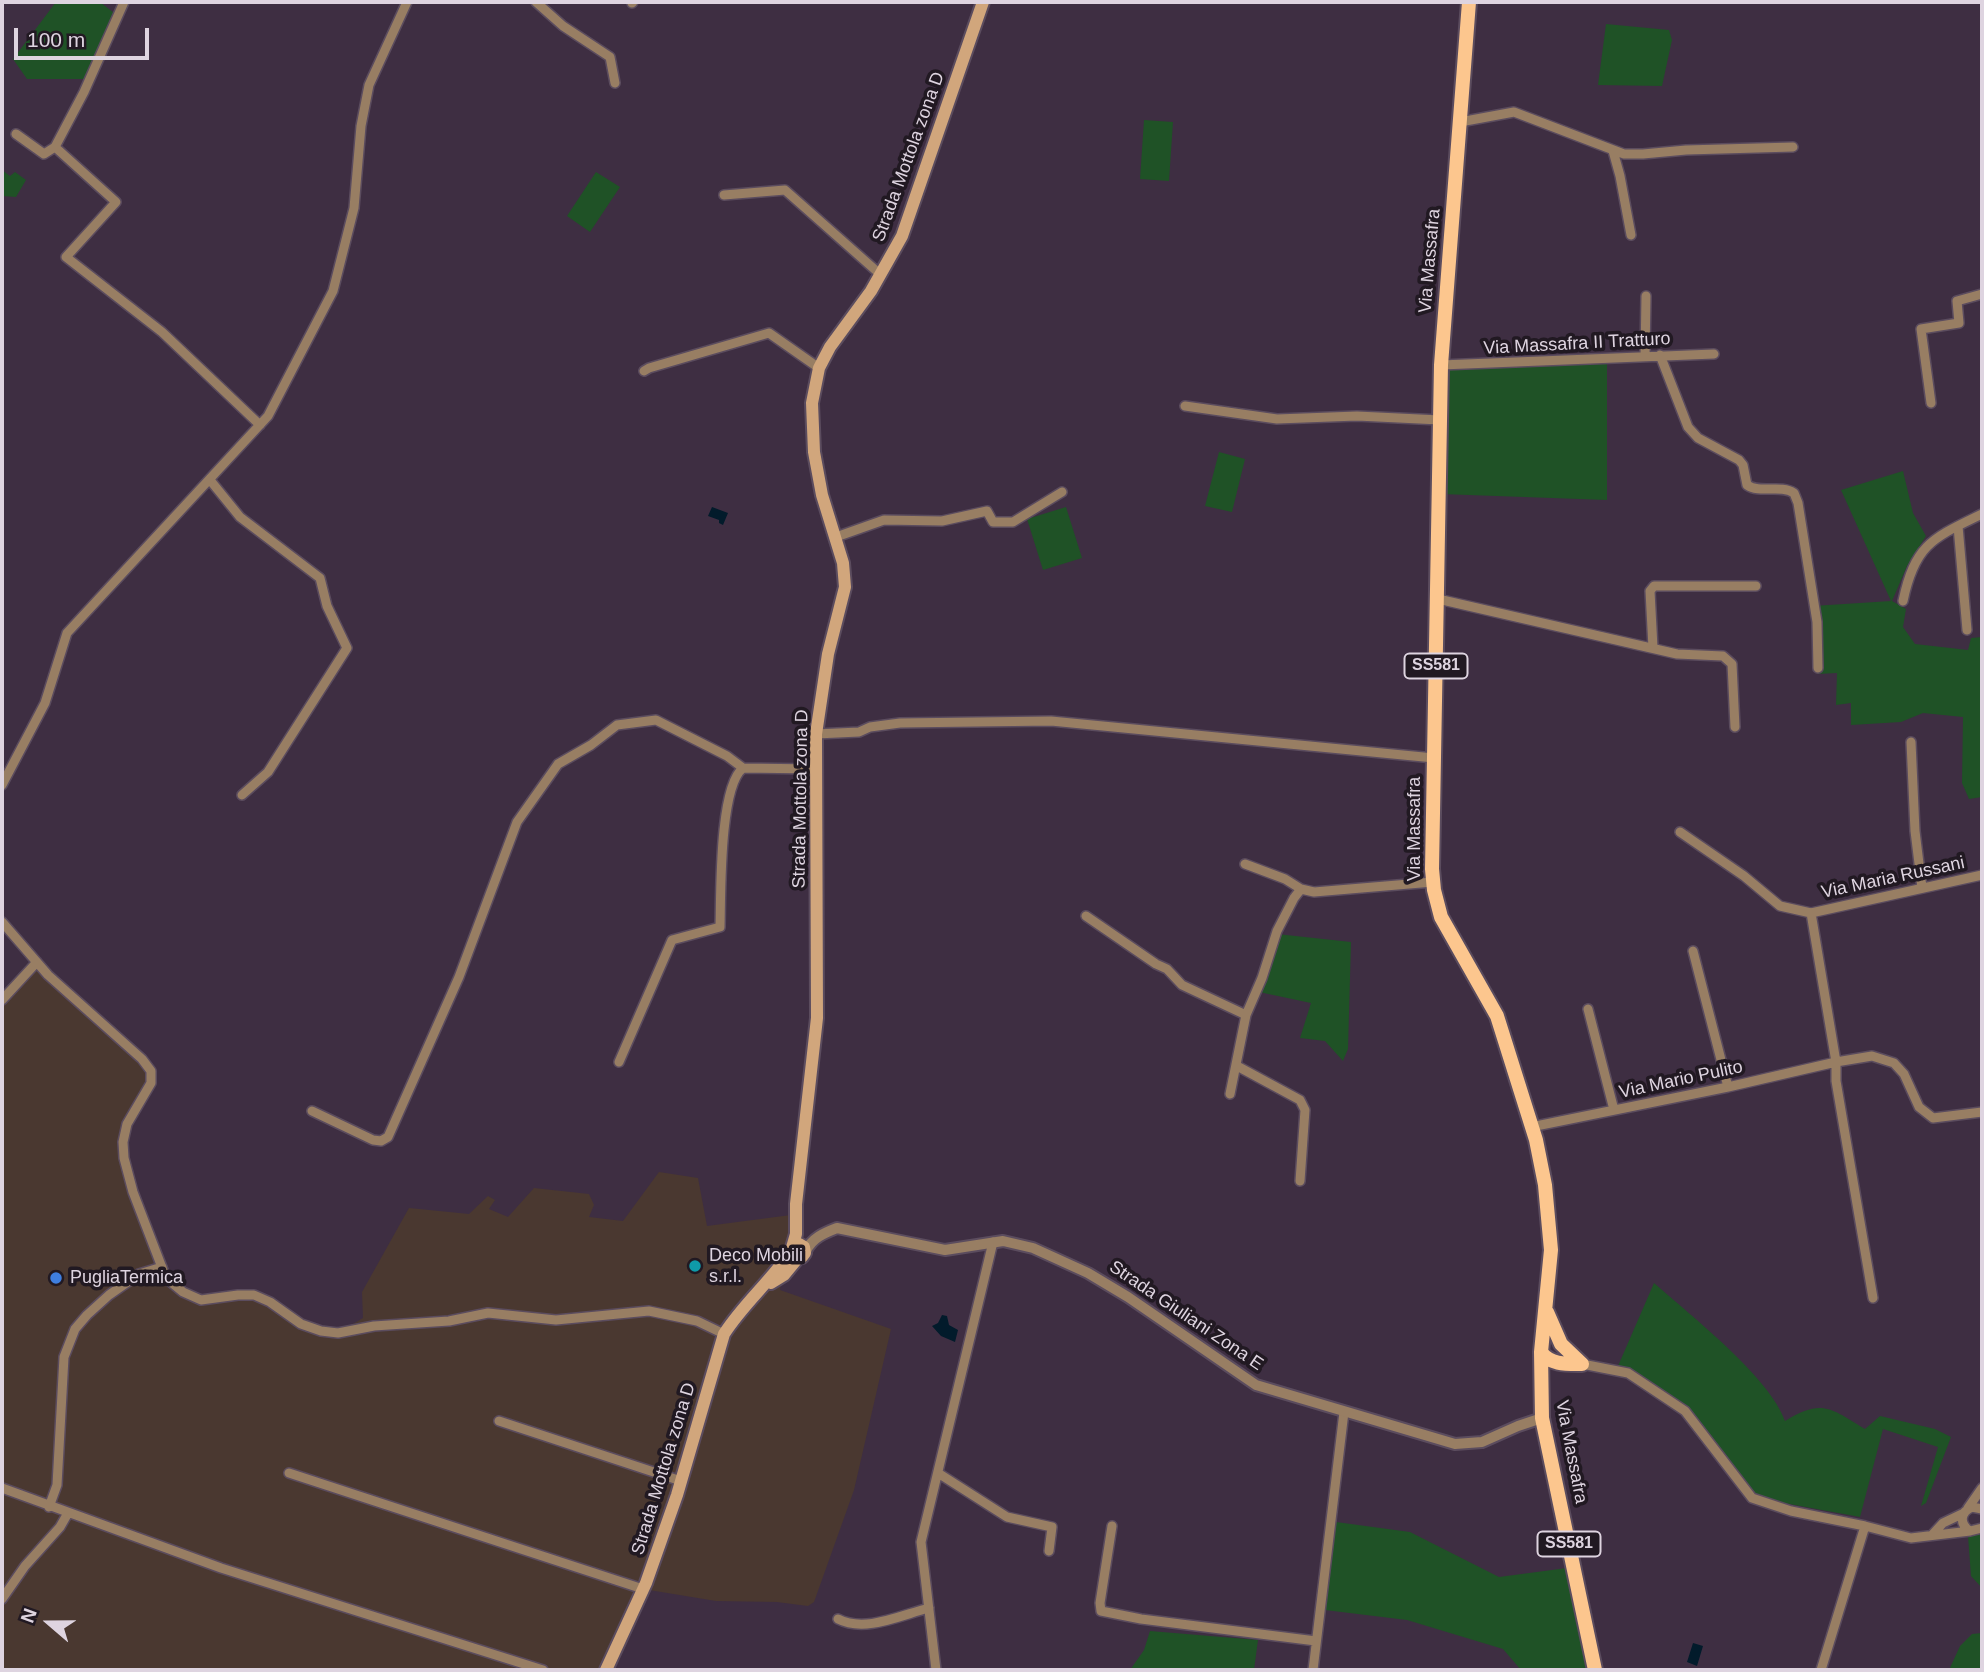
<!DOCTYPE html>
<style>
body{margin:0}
#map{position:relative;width:1984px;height:1672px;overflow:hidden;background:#3e2e42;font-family:Arial,sans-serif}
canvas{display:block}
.frame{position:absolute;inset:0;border:4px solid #ded4e0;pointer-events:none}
.north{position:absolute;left:14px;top:1588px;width:70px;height:70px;-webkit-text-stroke:5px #211922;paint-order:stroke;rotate:290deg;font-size:19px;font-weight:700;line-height:28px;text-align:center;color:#ded4e0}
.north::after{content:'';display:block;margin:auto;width:24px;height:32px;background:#ded4e0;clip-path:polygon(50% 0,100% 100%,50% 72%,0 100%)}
.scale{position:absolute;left:14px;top:28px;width:135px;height:32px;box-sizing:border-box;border:4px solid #ded4e0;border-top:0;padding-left:9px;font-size:21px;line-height:24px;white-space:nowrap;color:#ded4e0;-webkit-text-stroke:5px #211922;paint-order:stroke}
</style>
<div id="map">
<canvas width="1984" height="1672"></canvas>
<div class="frame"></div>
<div class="north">N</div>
<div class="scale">100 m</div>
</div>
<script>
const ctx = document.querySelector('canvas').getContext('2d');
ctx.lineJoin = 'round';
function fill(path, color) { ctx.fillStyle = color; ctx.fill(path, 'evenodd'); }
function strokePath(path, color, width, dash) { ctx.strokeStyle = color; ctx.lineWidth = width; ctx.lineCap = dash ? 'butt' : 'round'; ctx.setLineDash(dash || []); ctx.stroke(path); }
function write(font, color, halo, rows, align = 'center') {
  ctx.font = font + ' Arial,sans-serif'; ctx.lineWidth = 7; ctx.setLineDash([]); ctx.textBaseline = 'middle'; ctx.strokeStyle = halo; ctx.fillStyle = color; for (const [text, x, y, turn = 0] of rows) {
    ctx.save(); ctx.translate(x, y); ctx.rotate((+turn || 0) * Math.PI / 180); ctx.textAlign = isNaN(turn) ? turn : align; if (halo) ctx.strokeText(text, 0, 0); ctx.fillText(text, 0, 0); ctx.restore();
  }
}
fill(new Path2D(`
 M37,962L151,1071V1083L127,1124L124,1158L166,1278L201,1300L254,1295L285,1315L338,1333L363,1318L362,1292L409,1208L469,1214L488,1196L495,1200L489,1209L508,1217L534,1188L589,1194L594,1205L589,1217L623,1221L659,1172L698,1178L707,1226L791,1215L796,1234L784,1260L780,1290L891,1329L854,1490L814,1602L808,1606L777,1602L716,1601L643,1589L604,1670H2V1000Z`), '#4a3830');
fill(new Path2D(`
 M56,2H100L114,13L86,79H27L13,59Z
 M1606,24L1669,30L1672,40L1662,86L1598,85Z
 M1144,120L1173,122L1169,181L1140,179Z
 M2,170L10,176L15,172L26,180L16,197L2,196Z
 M596,172L620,187L590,232L567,216Z
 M1607,364V500L1441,494L1445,367Z
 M1219,452L1245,459L1232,512L1205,506Z
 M1903,471L1913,513L1926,536L1907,566L1892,601L1906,609L1903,627L1915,644L1968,650L1971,638L1982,637V797L1969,799L1962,783L1963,717L1923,713L1901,722L1851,725V703L1836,705L1837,673L1817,674L1813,606L1891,601L1841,490Z
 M1066,507L1082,558L1043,570L1027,519Z
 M1277,934L1351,942L1348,1049L1343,1061L1325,1041L1300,1038L1311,1003L1259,992Z
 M1654,1283C1690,1315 1770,1377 1785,1421C1823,1398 1831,1409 1865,1429L1880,1416L1935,1429L1951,1437L1926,1503L1921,1506L1938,1447L1883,1429L1860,1517L1762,1499L1737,1482L1674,1402L1618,1366Z
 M1336,1522L1410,1532L1499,1577L1567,1568L1589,1670H1521L1503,1649L1407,1620L1325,1610Z
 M1982,1533V1588L1971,1576L1968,1536Z
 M1150,1631L1258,1640L1254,1670H1130L1144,1650Z
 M1982,1633V1670H1949L1960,1646L1972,1634Z`), '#1f5226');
fill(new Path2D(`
 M712,507L728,513L723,525L719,523V520L708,516Z
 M942,1315L947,1316L949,1325L958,1330L955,1342L941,1336L932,1326L938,1323Z
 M1693,1643L1703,1646L1697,1666L1687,1662Z`), '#021b2b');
const minor = new Path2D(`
 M536,2L563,26L610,57L615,83
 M632,3L633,2
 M1460,122L1514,112L1624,154H1643L1686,150L1793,147
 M16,134L44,154L55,147L84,92L124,2
 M55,147L116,202L66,257L162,332L260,425
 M1613,151L1620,176L1631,235
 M724,195L785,190L881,275
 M1660,355L1688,427L1698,438L1739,460L1743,465L1747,485C1760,494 1780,484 1794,493L1798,503L1817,622L1818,668
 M1645,356L1646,296
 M1441,365L1714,354
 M644,371L649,368L769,333L819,368
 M1931,403L1921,329L1959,323L1957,301L1982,294
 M1185,406L1277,419L1357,416L1440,420
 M210,480L240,517L320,578L327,606L347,648L268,772L242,795
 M1958,526L1967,630
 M836,537L884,520L942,521L987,511L993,522H1013L1062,492
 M1438,599L1677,654L1723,656L1732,664L1735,727
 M1903,601C1915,544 1933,538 1982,514
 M1653,648L1650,591L1654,586H1756
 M816,734L859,732L870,727L900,723L1051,721L1434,758
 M1911,742L1915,831L1922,888
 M2,785L45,703L67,633L268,416L333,291L354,208L361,126L369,85L407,2
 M1680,832L1744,876L1780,906L1811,913L1982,875
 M1245,864L1285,879L1301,889L1314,892L1433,882
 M1811,913L1836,1062V1081L1873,1298
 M1086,916L1156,964L1167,969L1182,985L1246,1015
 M2,922L48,975L142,1059L151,1071V1083L127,1124L123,1142L124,1158L133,1192L166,1278L183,1292L201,1300L238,1295H254L270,1302L301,1324L321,1331L338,1333L374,1326L449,1321L488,1313L556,1320L649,1311L697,1321L724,1334
 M1693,951L1728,1087
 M2,1000L37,962
 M1588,1009L1614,1110
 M619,1062L672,940L720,927C721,894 719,787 743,768
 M1237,1066L1300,1100L1305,1110L1300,1181
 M1230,1094L1246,1015L1262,978L1277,931L1294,898L1301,889
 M312,1111L373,1140L381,1141L388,1137L459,977L517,822L558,764L591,745L617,725L656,720L727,756L743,768L815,769
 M1531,1127L1728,1087L1836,1062L1872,1056L1894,1063L1904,1074L1919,1107L1933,1118L1982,1112
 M1582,1364L1628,1373L1685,1411L1752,1498L1791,1511L1865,1526L1911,1538L1970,1531
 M499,1421L681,1481
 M289,1473L643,1589
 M938,1473L1007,1517L1052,1527L1049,1551
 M2,1488L221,1568L543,1670
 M49,1507L57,1485L64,1357L75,1329L87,1315L109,1295L139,1274L162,1267
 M1968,1508L1982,1488
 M1982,1509L1972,1507C1960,1512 1959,1524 1970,1531L1982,1528
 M1112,1526L1100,1603L1101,1611L1141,1619L1316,1641
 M1932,1535L1943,1523L1964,1513
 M2,1599L25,1566L60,1527L68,1513
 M838,1619C865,1633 901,1615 929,1608
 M936,1670L921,1542L993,1242
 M1313,1670L1344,1412
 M1821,1670L1865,1526`);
const tertiary = new Path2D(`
 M806,1251C812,1238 824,1233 837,1228L945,1250L1003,1241L1033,1248L1088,1273L1128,1297L1256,1385L1455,1444L1482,1442L1518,1426L1542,1418`);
const secondary = new Path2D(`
 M794,1245L799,1244L804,1247L805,1253L802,1257L795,1258L791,1251L796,1234V1204L817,1018L816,734L828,654L845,587L843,563L822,495L814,452L812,403L819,368L830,347L871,291L902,236L983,2
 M771,1283L784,1275L798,1258
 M606,1670L646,1583L677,1495L724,1334C743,1304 771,1281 791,1251`);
const primary = new Path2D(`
 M1469,2L1441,365L1432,869L1434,890L1441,917L1497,1016L1536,1140L1545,1185L1551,1250L1541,1352L1542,1418L1595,1670
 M1547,1312L1561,1344L1582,1364
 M1541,1352C1550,1365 1567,1364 1582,1364`);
strokePath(minor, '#5b4c5e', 12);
strokePath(tertiary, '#5b4c5e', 14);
strokePath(secondary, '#5b4c5e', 16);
strokePath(primary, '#5b4c5e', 18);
strokePath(minor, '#987e63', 9);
strokePath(tertiary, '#987e63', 10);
strokePath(secondary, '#d1a67c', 12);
strokePath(primary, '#fcc68e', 14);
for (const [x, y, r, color] of [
 [695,1266,7,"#0f9aa8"],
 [56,1278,7,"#3f7fe0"]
]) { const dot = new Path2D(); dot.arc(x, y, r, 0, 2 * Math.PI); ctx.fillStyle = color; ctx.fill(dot); strokePath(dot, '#211922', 2.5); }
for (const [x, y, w] of [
 [1436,666,63],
 [1569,1544,63]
]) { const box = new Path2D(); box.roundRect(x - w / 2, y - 12.5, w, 25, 5); ctx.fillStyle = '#211922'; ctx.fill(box); strokePath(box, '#ded4e0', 2); }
write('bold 16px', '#ded4e0', null, [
 ["SS581",1436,666],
 ["SS581",1569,1544]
]);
write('18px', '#ded4e0', '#211922', [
 ["Strada Mottola zona D",909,157,-70],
 ["Via Massafra",1430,261,-85],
 ["Via Massafra II Tratturo",1577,344,-3],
 ["Strada Mottola zona D",801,799,-89],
 ["Via Massafra",1415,829,-90],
 ["Via Maria Russani",1893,878,-12],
 ["Via Mario Pulito",1681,1080,-12],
 ["Strada Giuliani Zona E",1186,1316,34],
 ["Via Massafra",1571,1452,79],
 ["Strada Mottola zona D",664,1469,-73]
]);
write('18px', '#ded4e0', '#211922', [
 ["Deco Mobili",709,1256],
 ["s.r.l.",709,1277],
 ["PugliaTermica",70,1278]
], 'left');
</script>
